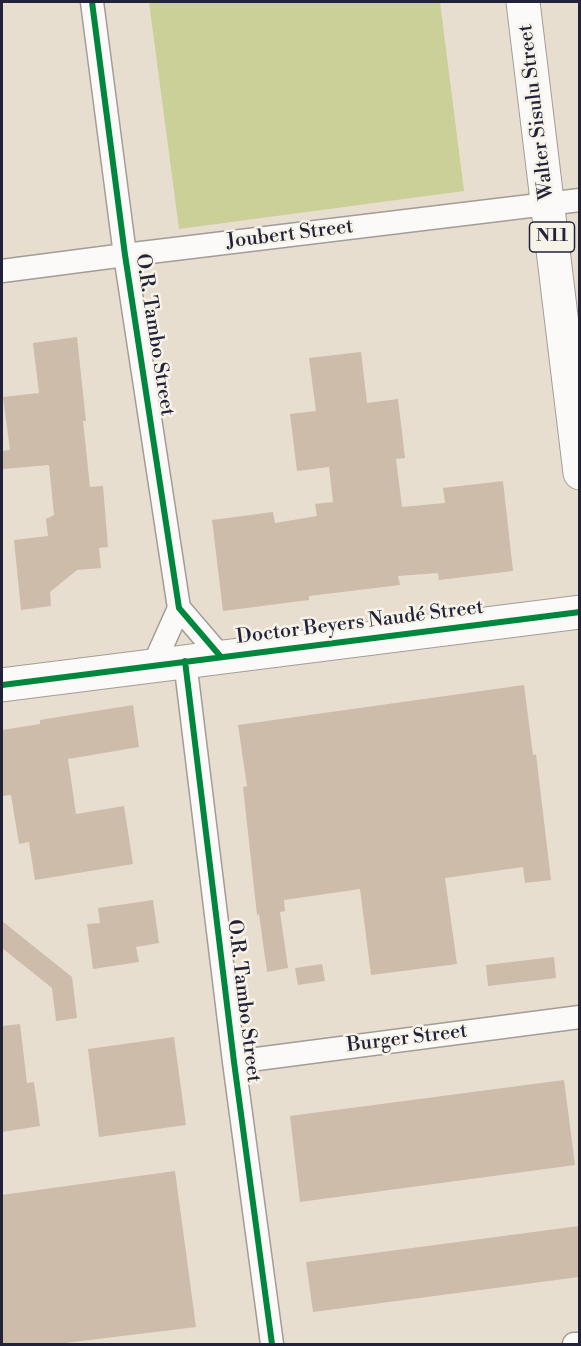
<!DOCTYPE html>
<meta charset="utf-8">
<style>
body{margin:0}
#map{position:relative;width:581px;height:1346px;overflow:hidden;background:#e8ded0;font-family:"Libre Bodoni",serif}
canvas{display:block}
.frame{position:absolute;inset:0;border:3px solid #22223b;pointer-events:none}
</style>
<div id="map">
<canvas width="581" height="1346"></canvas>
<div class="frame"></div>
</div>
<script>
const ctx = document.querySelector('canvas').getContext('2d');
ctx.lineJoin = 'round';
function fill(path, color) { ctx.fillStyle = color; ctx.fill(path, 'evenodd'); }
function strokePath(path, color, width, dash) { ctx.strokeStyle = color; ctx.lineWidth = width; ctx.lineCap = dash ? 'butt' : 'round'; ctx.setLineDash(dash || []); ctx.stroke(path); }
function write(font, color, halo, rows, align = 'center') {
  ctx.font = font + ' "Libre Bodoni",serif'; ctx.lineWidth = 5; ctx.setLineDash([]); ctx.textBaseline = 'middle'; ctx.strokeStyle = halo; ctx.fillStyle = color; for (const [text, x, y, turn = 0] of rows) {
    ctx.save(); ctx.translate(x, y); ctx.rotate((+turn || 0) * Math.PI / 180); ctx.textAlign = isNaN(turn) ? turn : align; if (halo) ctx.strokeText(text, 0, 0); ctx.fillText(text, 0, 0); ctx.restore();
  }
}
fill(new Path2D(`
 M149,2H440L464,191L179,229Z`), '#cad097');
fill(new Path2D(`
 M77,337L86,421H83L90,487L103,486L108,547L99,548L101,568L77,570L50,592L51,606L21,610L14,540L48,536L46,519L54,515L49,465L2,469V451L10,450L3,397L39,393L33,343Z
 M361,352L367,403L398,399L405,458L396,459L402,507L445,503L443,488L503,481L513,571L439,580L438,573L398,576L400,585L309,596V600L223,611L212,520L273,512L275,523L317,516L315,504L333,502L329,467L297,471L290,414L316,411L309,358Z
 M524,685L533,755L536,754L551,880L525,883L523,867L445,878L457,964L371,975L360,889L284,900L285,911L280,912L288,968L267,972L259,914L257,915L243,787L247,786L238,725Z
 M133,705L139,747L68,759L76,814L124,806L133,864L35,880L29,842L19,844L11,795L2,796V730L40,724V720Z
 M153,900L159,943L136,947L139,962L93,969L87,924L100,923L98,908Z
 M2,921L72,977L77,1018L56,1021L52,988L2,948Z
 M554,957L556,978L488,986L486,965Z
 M322,964L325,981L298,985L295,968Z
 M20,1024L27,1083L34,1082L40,1126L2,1132V1026Z
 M174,1037L186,1125L99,1137L88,1049Z
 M564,1080L575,1165L300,1202L290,1116Z
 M175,1171L196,1327L57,1344H2V1195Z
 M579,1226V1277L313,1312L306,1262Z`), '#ccbca9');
const street = new Path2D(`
 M92,2L125,255L179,608L221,657
 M2,271L125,255L580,200
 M185,661L234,1062L272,1344
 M153,666L179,608
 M234,1062L580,1017
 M574,1344H580`);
const secondary = new Path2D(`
 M2,685L580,612`);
const highway = new Path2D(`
 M523,2L580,473`);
strokePath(street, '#a29c97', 25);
strokePath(secondary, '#a29c97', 35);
strokePath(highway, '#a29c97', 35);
strokePath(street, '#fcfaf8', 22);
strokePath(secondary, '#fcfaf8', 33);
strokePath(highway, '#fcfaf8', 33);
strokePath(new Path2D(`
 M92,2L125,255L179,608L221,657
 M185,661L234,1062L272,1344
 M2,685L580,612`), '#00873e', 6);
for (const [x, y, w] of [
 [552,237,45]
]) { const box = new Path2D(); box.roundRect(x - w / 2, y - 15, w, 30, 4.5); ctx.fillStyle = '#f7f3e8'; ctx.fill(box); strokePath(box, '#22223b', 1.5); }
write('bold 18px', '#22223b', null, [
 ["N11",552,237]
]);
write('20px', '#22223b', '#f7f3e8', [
 ["Walter Sisulu Street",537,112,-97],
 ["Joubert Street",290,235,-7],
 ["O.R. Tambo Street",154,335,81],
 ["Doctor Beyers Naudé Street",360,623,-7],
 ["O.R. Tambo Street",243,1001,83],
 ["Burger Street",407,1039,-7]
]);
</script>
